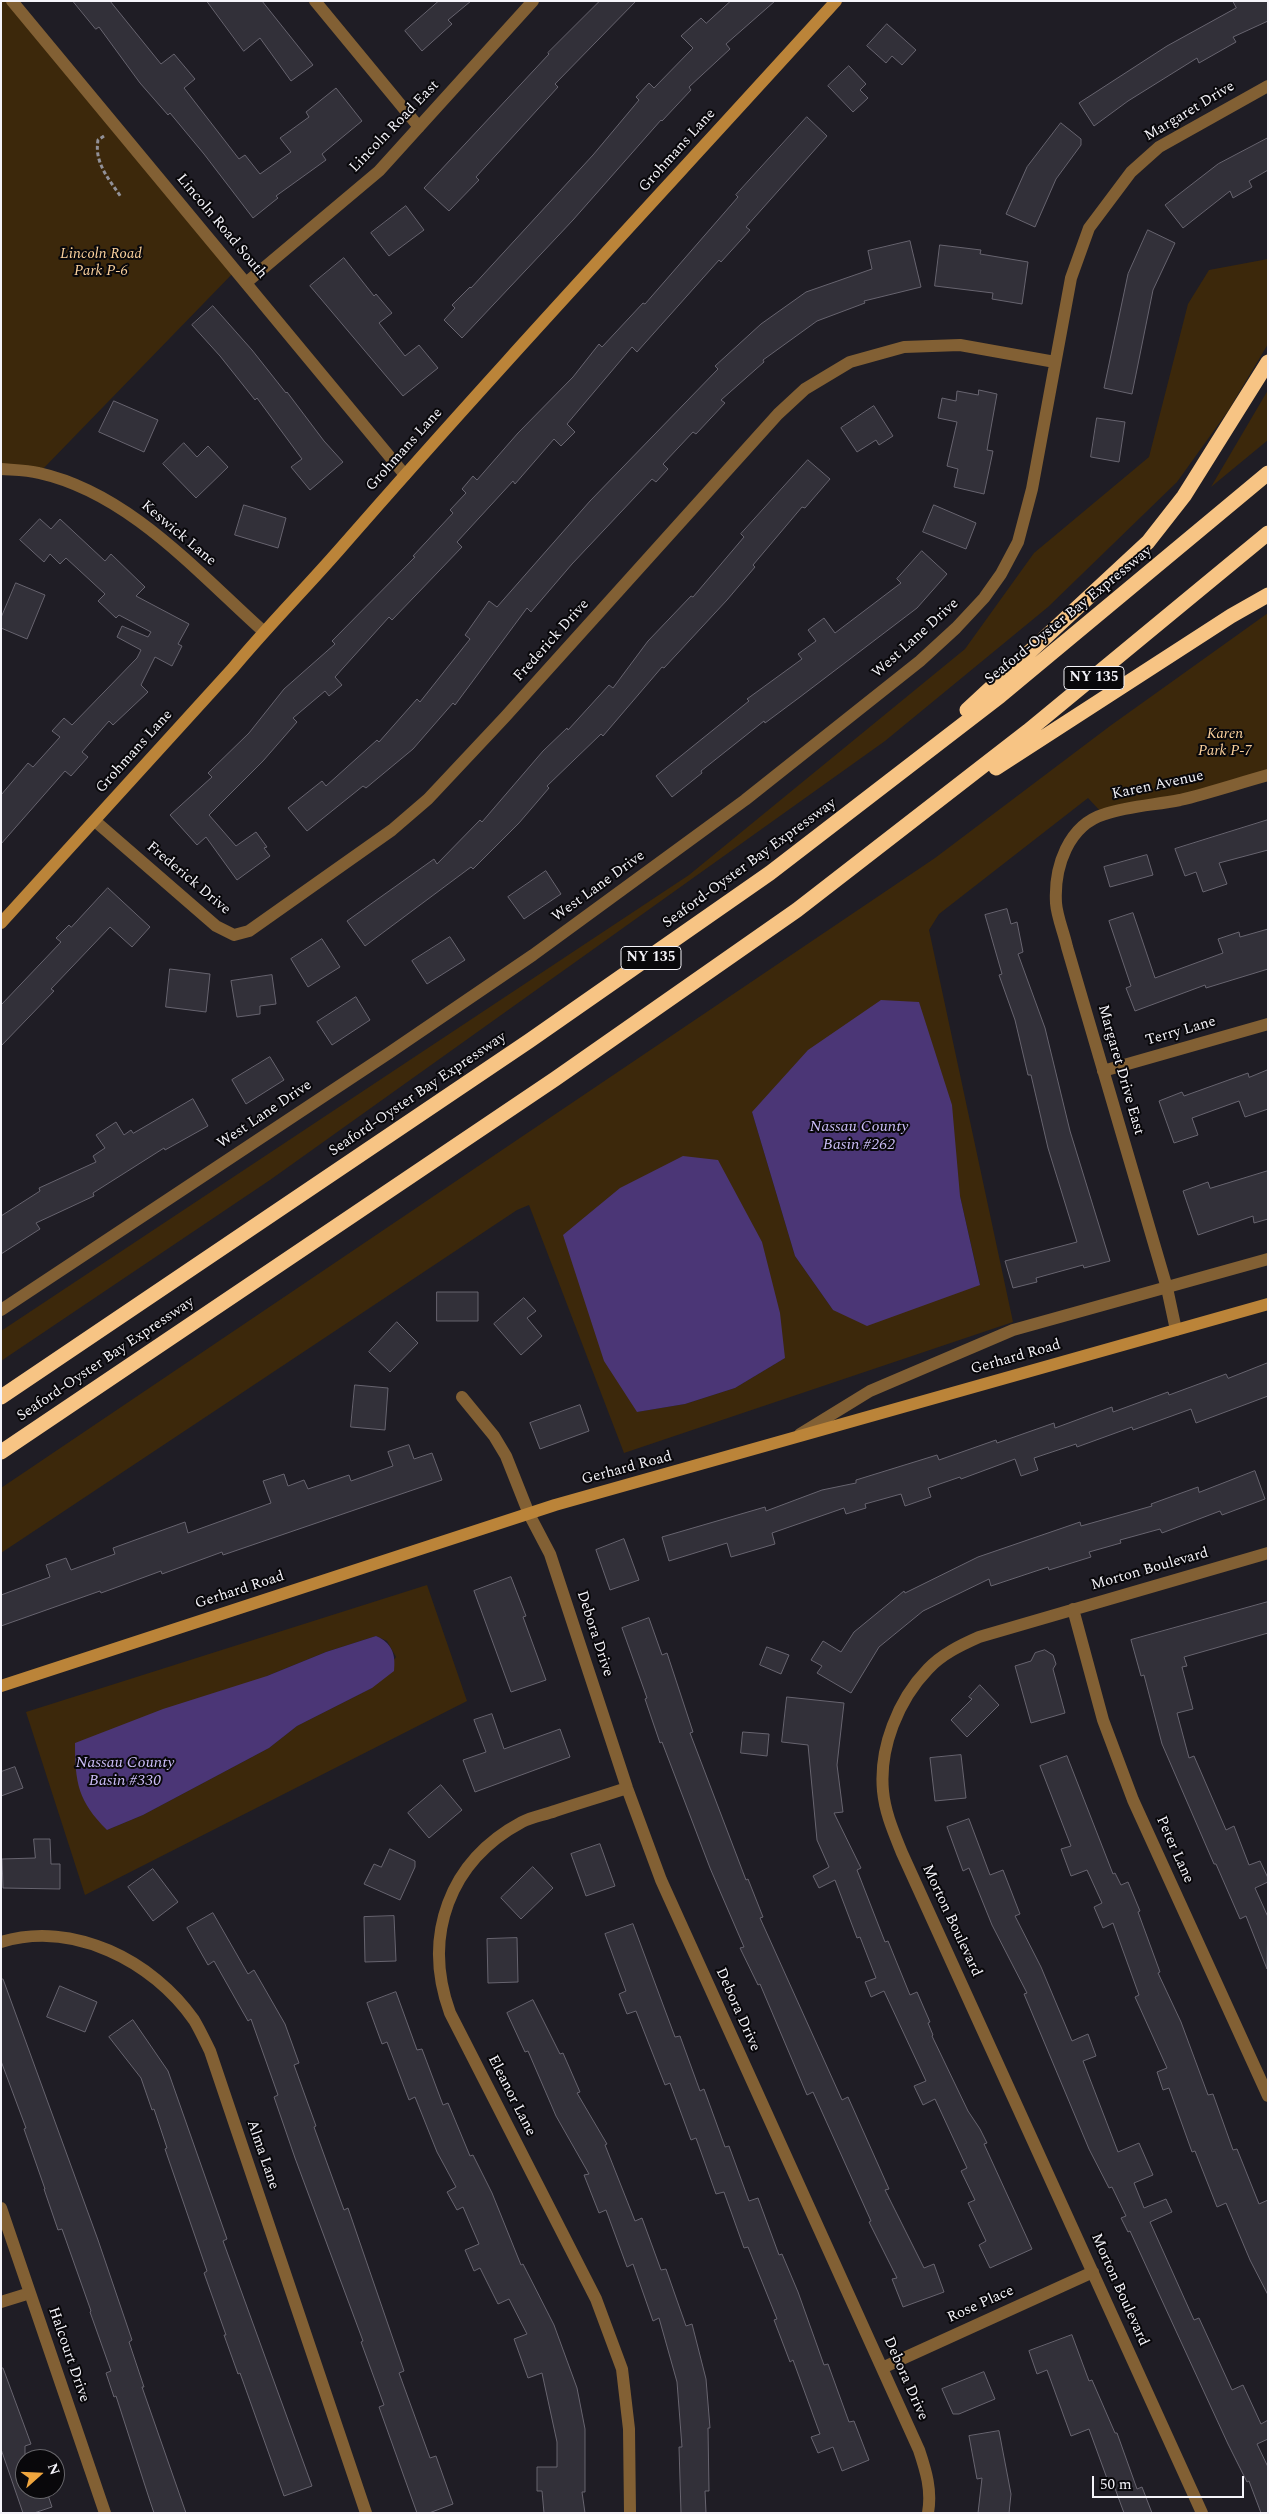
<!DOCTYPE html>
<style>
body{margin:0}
#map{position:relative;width:1269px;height:2514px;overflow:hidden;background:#1f1d25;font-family:Spectral,serif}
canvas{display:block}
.frame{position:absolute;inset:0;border:2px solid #f5f4fa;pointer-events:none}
.north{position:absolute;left:15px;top:2449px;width:50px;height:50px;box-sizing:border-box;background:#09080b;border:1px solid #67666b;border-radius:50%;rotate:70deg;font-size:14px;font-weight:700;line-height:20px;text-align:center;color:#f5f4fa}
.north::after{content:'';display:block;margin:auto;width:18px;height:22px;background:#f0a63e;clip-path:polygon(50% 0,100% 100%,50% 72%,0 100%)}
.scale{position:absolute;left:1092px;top:2476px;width:152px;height:22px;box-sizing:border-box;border:2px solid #f5f4fa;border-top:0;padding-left:6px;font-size:15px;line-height:18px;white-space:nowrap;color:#f5f4fa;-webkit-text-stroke:4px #09080b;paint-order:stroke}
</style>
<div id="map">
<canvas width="1269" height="2514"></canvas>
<div class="frame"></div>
<div class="north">N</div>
<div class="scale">50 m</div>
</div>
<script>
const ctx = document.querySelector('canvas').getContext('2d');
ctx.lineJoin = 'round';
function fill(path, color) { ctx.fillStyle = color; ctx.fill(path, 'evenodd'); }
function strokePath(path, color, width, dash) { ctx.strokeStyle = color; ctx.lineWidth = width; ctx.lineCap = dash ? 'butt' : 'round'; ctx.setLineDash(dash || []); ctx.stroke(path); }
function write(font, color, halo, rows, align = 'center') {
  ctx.font = font + ' Spectral,serif'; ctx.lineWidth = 4; ctx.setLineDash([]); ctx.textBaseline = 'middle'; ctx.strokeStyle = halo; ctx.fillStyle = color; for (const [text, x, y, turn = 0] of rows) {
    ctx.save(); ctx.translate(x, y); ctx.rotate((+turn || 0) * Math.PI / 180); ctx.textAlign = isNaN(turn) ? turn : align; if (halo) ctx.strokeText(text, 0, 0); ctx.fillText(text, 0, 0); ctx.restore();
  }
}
fill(new Path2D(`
 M1,1H12L236,270L39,473L1,469Z
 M1268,259V344L1228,411L1177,482L1048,607L885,741L270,1180L1,1361V1331L689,875L965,649L1034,553L1149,457L1188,304L1209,270Z
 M1268,390V440L1211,487Z
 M1268,613V775L1103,814L1088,798L939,914L929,930L1013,1322L624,1453L529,1205L517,1210L1,1553V1488L935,858L1110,726ZM752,1112L960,1196L980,1284L833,1310L795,1256ZM785,1358L735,1388L685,1404L637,1412Z
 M427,1585L467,1701L85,1895L26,1712ZM376,1636L387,1641L396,1657L372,1688L297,1726L269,1748L143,1815L107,1830L267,1676L326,1652Z`), '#3c280b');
fill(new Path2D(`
 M881,1000L919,1002L952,1105L960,1196L980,1285L867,1326L833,1310L795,1256L752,1112L808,1050Z
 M683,1156L718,1160L762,1242L780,1313L785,1358L735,1388L685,1404L637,1412L604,1361L563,1235L620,1188Z
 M376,1636C392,1643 396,1654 394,1671L372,1688L297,1726L269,1748L143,1815L107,1830C78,1801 75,1783 75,1743L163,1709L267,1676L326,1652Z`), '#4b3676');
const building = new Path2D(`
 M73,1H110L161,64L174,54L195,79L184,88L239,159L245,155L260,174L291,152L280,138L309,117L306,112L336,88L362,121L322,154L326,160L276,196L278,198L253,218L204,154L170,113L168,115L140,83L99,27L96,29Z
 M207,1H262L313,65L291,81L260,38L244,51Z
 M439,1H471L448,20L452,24L422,51L405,31Z
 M600,1H636L555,84L558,87L476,177L479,180L449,211L424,188L549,54L548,53Z
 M731,1H775L726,44L730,49L689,87L691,90L662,121L661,120L573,220L462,338L444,320L455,308L452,305L470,287L471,288L593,155L639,100L636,97L649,83L654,88L693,48L681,36L701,18L706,23Z
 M1233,1H1268V21L1233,37L1236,42L1199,63L1197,58L1128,101L1094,126L1079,103L1167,46L1236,8Z
 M887,24L916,50L902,65L892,56L886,63L867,46Z
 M849,66L866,84L860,90L868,98L853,112L828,86Z
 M807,117L827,136L746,227L750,230L721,262L719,260L637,352L632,347L567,424L575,432L561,446L554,439L515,484L513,481L457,542L462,547L392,620L389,617L335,677L342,685L329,696L325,691L293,718L297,722L263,761L209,815L236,846L256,832L267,847L264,848L270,856L237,880L206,837L197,845L170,815L212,777L208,773L249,733L284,689L335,644L332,641L415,557L413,556L453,513L450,510L466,493L462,489L473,476L477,480L518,433L573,377L599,344L602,347L643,303L645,304L738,197L736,195Z
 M1061,123L1081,139V145L1056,179L1035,227L1006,214L1027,167Z
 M1268,138V170L1249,181L1252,187L1233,198L1230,191L1183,228L1165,205L1218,164Z
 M406,206L424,230L389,256L371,233Z
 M1148,230L1175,243L1153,290L1132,394L1104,388L1128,274Z
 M910,241L921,287L864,301L865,303L817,321L763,360L764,362L721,400L725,403L696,434L693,432L663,464L668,469L656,482L652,479L572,564L531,612L527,608L455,705L453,703L413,749L366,788L363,786L307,831L288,808L322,781L326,786L377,740L379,742L417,699L420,702L470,639L465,635L489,601L497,607L590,501L718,369L715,366L761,324L806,292L872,269L868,251Z
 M940,245L981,250L980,254L1028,262L1022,304L992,299L993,293L935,286Z
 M344,258L374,296L376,294L392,313L379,323L405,356L419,345L438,368L403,396L310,286Z
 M213,306L252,350L286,393L287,392L324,441L343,462L310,490L291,467L302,459L257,398L255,400L220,356L192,325Z
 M979,390L997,394L987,450L993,451L984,494L954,487L958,469L947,466L957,422L938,418L942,398L956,401L957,391L978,395Z
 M114,401L158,420L144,452L99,432Z
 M874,406L893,436L879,445L876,440L857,452L841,428Z
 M1097,418L1125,422L1119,462L1091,457Z
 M184,443L197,457L208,446L228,467L196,498L163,464Z
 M808,460L830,479L805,508L802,507L753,565L755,567L727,600L664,668L662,667L603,736L601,734L547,786L549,788L519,823L473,869L471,867L365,946L347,921L434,859L437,864L480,820L482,822L543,751L567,728L568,730L609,685L613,688L648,641L691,596L693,597L744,537L741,534Z
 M244,505L286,518L278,548L235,535Z
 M934,505L976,523L966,549L923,532Z
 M40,519L51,529L60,519L105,561L111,554L145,587L136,596L189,624L178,644L182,646L172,666L155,657L141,685L148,692L113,725L109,721L82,752L88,757L71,776L65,771L1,844V795L28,763L33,767L60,737L52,731L64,718L72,725L137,658L141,650L117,637L122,626L148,637L151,632L119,615L116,618L98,601L105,594L66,558L60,564L50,554L44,562L20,540Z
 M922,551L947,574L917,608L800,697L765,723L764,721L701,771L702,773L672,797L656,776L749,701L747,699L802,659L798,654L816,641L808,630L824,618L835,633L901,583L897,579Z
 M16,583L45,595L27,639L1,628V618Z
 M1268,820V850L1219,863L1227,884L1203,892L1196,872L1185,876L1175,849Z
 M1147,855L1153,875L1110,887L1104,867Z
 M546,871L561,894L524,919L508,897Z
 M108,888L150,927L132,947L110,927L51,989L54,991L1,1046V1005L61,942L56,938L69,925L71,927Z
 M1007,909L1011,924L1017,922L1023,952L1018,954L1045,1028L1070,1131L1110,1261L1084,1268L1083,1265L1036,1278L1037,1282L1013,1288L1005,1261L1077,1242L1048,1148L1031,1075H1028L1015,1020L999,975L1002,974L985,915Z
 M1133,913L1155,978L1223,953L1218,939L1239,932L1240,937L1268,929V969L1206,988L1205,985L1135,1011L1126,988L1131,986L1109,921Z
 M450,937L465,960L427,984L412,961Z
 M322,939L340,967L308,987L291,959Z
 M170,969L210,974L206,1012L166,1007Z
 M272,975L276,1004L260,1006V1014L237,1017L231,981Z
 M356,997L370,1020L332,1045L317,1022Z
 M270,1057L284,1080L246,1104L232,1080Z
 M1268,1070V1109L1245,1117L1239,1101L1192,1118L1198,1135L1174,1143L1159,1101L1182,1092L1184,1096L1248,1073L1249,1077Z
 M193,1099L208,1126L165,1150L164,1148L93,1193L94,1196L36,1223L40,1229L1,1254V1216L40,1191L39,1188L96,1162L93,1156L105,1148L96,1135L116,1122L124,1135L131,1130L133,1133Z
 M1268,1171V1219L1254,1223L1253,1216L1198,1235L1183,1191L1208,1182L1210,1188Z
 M437,1292H478V1321H437Z
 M524,1298L536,1311L527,1318L542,1336L521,1355L494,1324Z
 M397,1322L418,1343L390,1372L369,1352Z
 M1268,1363V1396L1196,1423L1191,1409L1133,1430L1132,1427L1077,1447L1076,1444L1034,1458L1038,1470L1021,1476L1015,1459L961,1479L960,1477L928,1488L931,1497L905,1506L901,1494L865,1504L866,1508L846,1514L844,1508L772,1533L775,1544L731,1557L727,1543L669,1561L662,1537L765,1507L766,1511L822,1490L856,1483V1480L937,1455L939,1460L996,1440L997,1443L1054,1423L1055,1428L1112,1407L1113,1412L1168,1392L1169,1395L1226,1374L1228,1378Z
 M355,1385L388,1388L385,1430L351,1427Z
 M580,1405L589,1431L540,1449L530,1423Z
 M409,1445L414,1459L432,1453L442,1480L223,1555L222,1552L162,1574L161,1571L101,1593L100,1591L1,1626V1595L50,1577L46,1565L66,1558L71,1570L115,1554L113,1548L185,1522L188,1533L271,1503L263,1481L284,1474L288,1486L304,1480L308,1489L349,1475L351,1481L393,1466L388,1452Z
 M1255,1471L1265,1499L1222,1515L1220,1511L1162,1533L1160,1529L1120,1540L1121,1543L1089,1552L1091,1557L1049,1570L1048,1567L991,1586L989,1579L923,1611L879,1647L851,1693L817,1673L822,1666L811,1660L823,1641L841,1652L854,1632L904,1591L905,1593L978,1557L1080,1522L1081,1526L1152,1506L1151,1504L1198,1487L1199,1492Z
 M624,1539L639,1580L610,1590L596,1550Z
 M511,1577L526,1616L523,1617L546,1680L511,1692L474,1591Z
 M1268,1602V1633L1184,1657L1187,1666L1182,1667L1193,1709L1177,1713L1189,1758L1194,1756L1226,1830L1234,1826L1249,1865L1260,1861L1268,1878V1882L1255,1888L1268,1917L1267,1969L1246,1916L1240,1919L1216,1864H1214L1162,1744L1144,1675L1141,1676L1131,1640Z
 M649,1618L662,1655L667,1653L693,1732L690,1733L746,1880L748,1879L763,1917L760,1918L842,2100L848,2097L889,2189L885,2190L924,2268L934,2264L944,2292L903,2307L892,2279L897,2278L869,2222L871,2221L813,2092L807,2095L760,1984L758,1985L740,1948L744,1947L710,1868L662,1742L660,1743L645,1699L647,1698L622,1628Z
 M767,1647L789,1655L781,1674L760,1665Z
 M1045,1650L1053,1655L1056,1664L1053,1669L1065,1713L1031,1723L1015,1666L1031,1661L1035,1653Z
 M980,1685L999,1705L967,1737L951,1720L972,1699L969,1697Z
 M787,1697L844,1703L837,1765L843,1812L834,1813L861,1868L857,1870L885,1942L888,1941L910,1995L917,1992L930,2022L928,2023L933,2035L932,2036L968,2111L980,2129L987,2143L984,2144L1032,2249L990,2268L979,2245L986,2241L968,2203L975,2200L961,2171L967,2168L935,2099L923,2105L914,2086L926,2081L884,1991L871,1997L865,1982L876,1978L860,1937L857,1938L835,1880L819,1888L813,1876L829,1867L817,1840L808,1745L782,1742Z
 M492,1714L504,1749L560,1729L570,1757L475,1792L463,1760L486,1752L474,1720Z
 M743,1732L769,1734L767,1756L741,1753Z
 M961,1755L966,1798L935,1801L930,1758Z
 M1067,1756L1113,1874L1115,1873L1121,1885L1128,1882L1140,1911L1138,1912L1160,1972L1158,1973L1181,2022L1208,2095L1213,2094L1233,2150L1237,2149L1259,2204L1268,2200V2295L1250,2260L1226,2203L1217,2207L1195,2151L1192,2152L1169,2088L1163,2090L1157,2072L1167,2068L1135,1997L1139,1995L1113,1923L1103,1928L1094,1907L1102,1903L1087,1870L1071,1876L1061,1849L1071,1846L1040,1766Z
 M15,1767L23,1788L1,1796V1772Z
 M441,1785L462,1810L429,1838L408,1813Z
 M969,1819L990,1875L1003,1870L1020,1914L1015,1916L1041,1967L1072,2041L1088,2034L1096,2056L1083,2061L1118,2152L1139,2143L1153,2175L1134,2183L1144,2208L1166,2199L1172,2212L1150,2222L1194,2320L1199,2318L1232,2390L1243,2385L1261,2424L1268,2420V2439L1257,2444L1268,2467V2513H1261L1249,2481L1247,2482L1228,2444L1130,2231L1128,2232L1121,2218L1126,2216L1112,2187L1109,2188L1089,2149L1024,1994L1027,1993L992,1925L969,1868L963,1871L947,1827Z
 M34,1839H50L51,1864H60V1889L3,1888L2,1859L35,1858Z
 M600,1844L615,1886L586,1896L571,1854Z
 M390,1849L415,1861V1867L400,1900L364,1884L374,1864L381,1867Z
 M533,1867L553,1888L521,1919L501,1898Z
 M153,1869L178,1902L153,1921L128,1887Z
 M213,1913L248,1974L254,1970L285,2024L299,2063L294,2065L316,2126L314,2127L344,2210L348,2208L404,2371L399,2373L430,2458L436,2456L453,2504L429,2513H417L379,2407L384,2405L361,2342L363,2341L295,2158L274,2097L278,2095L251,2019L248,2021L214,1961L208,1965L187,1928Z
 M394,1916L396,1961L365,1962L364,1917Z
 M633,1924L675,2037L680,2036L700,2091L704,2089L725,2147L729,2146L749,2201L758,2198L779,2255L782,2254L798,2292L824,2365L828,2364L849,2422L854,2421L869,2460L842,2471L833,2447L818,2453L811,2437L820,2434L793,2360L790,2362L774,2320L777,2319L748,2247L744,2248L724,2192L716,2194L696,2138L691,2140L670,2083L665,2085L636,2011L627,2014L619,1994L626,1991L605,1934Z
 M517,1938L518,1982L488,1983L487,1939Z
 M1,1979H3L98,2240L132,2340L129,2342L144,2387H142L186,2513H154L149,2498L116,2396L114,2397L106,2373L111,2371L90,2312L91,2311L62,2229L58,2230L44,2189H45L24,2129L26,2128L1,2061Z
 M60,1986L97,2002L85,2032L47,2017Z
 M396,1992L417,2050L422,2049L443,2105L448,2103L470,2156L473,2155L492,2193L521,2265L523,2264L554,2325L577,2388L585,2429V2492H582L585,2513H544L542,2491H537V2467H557V2442L542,2373L528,2378L514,2339L527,2334L509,2299L498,2304L480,2268L474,2271L465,2250L479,2244L463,2207L457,2210L447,2192L456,2187L437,2152L415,2097L409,2100L387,2042L382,2044L367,2003Z
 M533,2000L560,2054L563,2053L580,2092L577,2093L607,2144L605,2145L635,2221L642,2218L661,2270L666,2269L686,2326L692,2324L706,2379L710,2428H708L709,2491H705L706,2513H681L679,2447H682L677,2382L659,2318L653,2321L633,2264L627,2267L606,2210L599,2213L584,2175L589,2174L556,2116L528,2051L525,2052L507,2013Z
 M133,2020L168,2071L227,2239L223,2241L312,2486L284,2496L240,2373L238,2374L224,2335H226L204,2273L207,2271L165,2149L167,2148L154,2109L152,2110L141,2078L109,2037Z
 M1072,2335L1089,2381L1092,2380L1115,2433H1117L1137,2489L1142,2487L1152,2513H1124L1113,2483L1109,2484L1089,2429L1071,2436L1047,2370L1037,2374L1029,2351Z
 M1,2368H3L31,2444L25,2446V2489H46L52,2507L34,2513H23L1,2449Z
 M984,2372L995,2399L959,2414H953L942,2389Z
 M999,2431L1011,2494L1009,2513H978L982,2478L977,2479L969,2436Z`);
fill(building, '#323039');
strokePath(building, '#67646f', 1);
strokePath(new Path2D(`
 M104,136L98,140C94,163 109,179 121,197`), '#929198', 3, [4, 2.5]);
strokePath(new Path2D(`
 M12,1L405,475
 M315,1L419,127
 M247,282L379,171L533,1
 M1,469C14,470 27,470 39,473C129,493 197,572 263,631
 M95,821L216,926L234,935L249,931L392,830L428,799L505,717L778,414L805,389L850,362L904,347L960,345L1055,362
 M1103,1071L1268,1024
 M1,1310L389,1053L533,955L745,800L920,661L956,628L984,598L1001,574L1018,542L1032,489L1071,278L1089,228L1131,172L1159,147L1268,86
 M1176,1330L1167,1288L1067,947C1064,933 1057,917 1056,903C1054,867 1068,825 1105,814C1129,806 1155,805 1180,800C1209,793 1239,783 1268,775
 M462,1397L494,1436L506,1456L529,1514L550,1554L627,1788L661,1880L919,2450C926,2471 932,2490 928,2513
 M800,1434L870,1391L1013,1330L1268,1259
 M1073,1609L1103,1720L1133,1800L1268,2096
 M627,1788C603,1796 579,1803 555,1811C544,1815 532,1817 522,1822C449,1861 422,1936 450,2013L596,2299L622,2369L629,2429L630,2513
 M1,1942C73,1920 153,1961 194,2020C200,2030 205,2041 210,2051L366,2513
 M1,2208L105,2513
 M1,2302L30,2293
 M882,2368L1093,2272
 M1202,2513L902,1853C894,1833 885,1813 883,1791C879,1748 898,1700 928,1669C942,1654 961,1645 979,1637L1268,1553`), '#826034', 12);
strokePath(new Path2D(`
 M1,923L233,668C267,627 304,590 339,550C501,364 670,184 836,1
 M1,1686L555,1505L1268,1304`), '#bb8439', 12);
strokePath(new Path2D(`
 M967,710L1148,542L1184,496L1268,362
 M996,768L1231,616L1268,595
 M1,1397L529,1041L770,873L1000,696L1268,473
 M1,1452L555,1079L797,910L1028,731L1268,533`), '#f7c484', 15);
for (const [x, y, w] of [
 [1094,678,60],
 [651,958,60]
]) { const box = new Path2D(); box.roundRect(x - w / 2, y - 11.5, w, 23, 4); ctx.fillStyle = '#09080b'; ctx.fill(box); strokePath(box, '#f5f4fa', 1); }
write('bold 14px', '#f5f4fa', null, [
 ["NY 135",1094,678],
 ["NY 135",651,958]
]);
write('15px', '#f5f4fa', '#09080b', [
 ["Margaret Drive",1190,112,-31],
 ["Lincoln Road East",395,127,-46],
 ["Grohmans Lane",678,151,-48],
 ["Lincoln Road South",221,227,50],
 ["Grohmans Lane",405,450,-48],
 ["Keswick Lane",178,534,40],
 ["Seaford-Oyster Bay Expressway",1069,616,-39],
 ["West Lane Drive",916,639,-42],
 ["Frederick Drive",552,641,-48],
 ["Grohmans Lane",135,752,-48],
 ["Karen Avenue",1158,786,-12],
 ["Seaford-Oyster Bay Expressway",750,864,-36],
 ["Frederick Drive",188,879,40],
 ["West Lane Drive",599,887,-36],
 ["Terry Lane",1181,1032,-16],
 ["Margaret Drive East",1120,1070,74],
 ["Seaford-Oyster Bay Expressway",418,1095,-34],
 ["West Lane Drive",265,1115,-34],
 ["Gerhard Road",1016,1358,-16],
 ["Seaford-Oyster Bay Expressway",106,1360,-34],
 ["Gerhard Road",627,1469,-15],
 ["Morton Boulevard",1150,1570,-16],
 ["Gerhard Road",240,1591,-18],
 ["Debora Drive",594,1634,72],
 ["Peter Lane",1174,1850,66],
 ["Morton Boulevard",951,1921,65],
 ["Debora Drive",737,2010,66],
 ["Eleanor Lane",511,2096,63],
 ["Alma Lane",262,2155,71],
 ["Morton Boulevard",1119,2290,66],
 ["Rose Place",981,2305,-24],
 ["Halcourt Drive",68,2355,71],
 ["Debora Drive",905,2379,66]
]);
write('italic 15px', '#fad09c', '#09080b', [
 ["Lincoln Road",101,255],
 ["Park P-6",101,272],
 ["Karen",1225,735],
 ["Park P-7",1225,752]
]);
write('italic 16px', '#cbbdf7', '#09080b', [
 ["Nassau County",859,1128],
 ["Basin #262",859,1146],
 ["Nassau County",125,1764],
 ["Basin #330",125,1782]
]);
</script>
